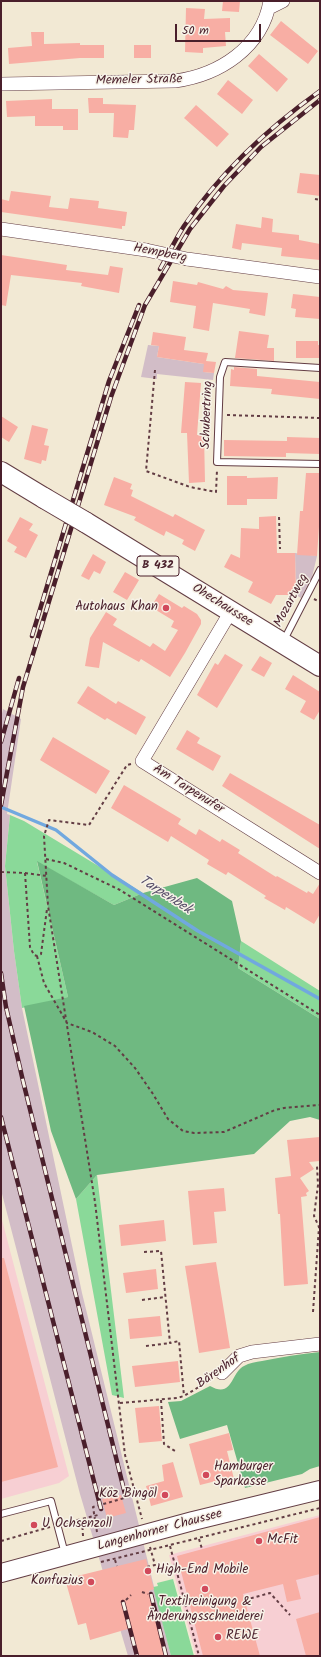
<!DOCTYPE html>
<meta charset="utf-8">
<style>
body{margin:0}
#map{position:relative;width:321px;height:1657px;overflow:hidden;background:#f2e9d4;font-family:Kalam,sans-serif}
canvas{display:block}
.frame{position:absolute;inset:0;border:2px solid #4a1f2b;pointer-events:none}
.scale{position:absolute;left:175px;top:24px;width:86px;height:18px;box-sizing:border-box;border:2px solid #4a1f2b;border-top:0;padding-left:5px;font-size:12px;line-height:14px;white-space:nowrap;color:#4a1f2b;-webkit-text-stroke:3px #f7f3e8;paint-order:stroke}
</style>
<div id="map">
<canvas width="321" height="1657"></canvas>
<div class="frame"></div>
<div class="scale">50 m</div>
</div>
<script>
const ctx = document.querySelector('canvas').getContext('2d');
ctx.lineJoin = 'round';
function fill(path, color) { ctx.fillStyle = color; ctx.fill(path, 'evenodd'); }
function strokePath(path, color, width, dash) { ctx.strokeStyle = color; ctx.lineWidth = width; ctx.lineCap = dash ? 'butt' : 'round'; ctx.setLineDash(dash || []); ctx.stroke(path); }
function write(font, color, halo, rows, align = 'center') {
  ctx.font = font + ' Kalam,sans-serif'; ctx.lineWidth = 3; ctx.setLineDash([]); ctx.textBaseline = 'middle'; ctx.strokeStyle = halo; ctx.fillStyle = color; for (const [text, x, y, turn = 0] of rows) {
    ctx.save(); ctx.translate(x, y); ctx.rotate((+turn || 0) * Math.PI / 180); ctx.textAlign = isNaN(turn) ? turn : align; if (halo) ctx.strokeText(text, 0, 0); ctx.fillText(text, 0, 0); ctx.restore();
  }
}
fill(new Path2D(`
 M1,1216L69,1476L59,1483L1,1499Z
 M320,1515V1656H196L169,1555Z`), '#f7cfd3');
fill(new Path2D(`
 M148,345L159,346L157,357L204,364V372L214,373L213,380L157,374V379L141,377Z
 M295,553L317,556L312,577L301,598L296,595Z
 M3,709L21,719L7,814L10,815L5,866L14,951L22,1008L82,1293L171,1656H128L80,1494L1,1190V718Z`), '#d2bdc7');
fill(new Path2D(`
 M10,815L24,821L143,893L114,905L37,862L68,997L22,1008L14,951L5,866Z
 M241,941L320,991V1019L238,968Z
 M97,1175L124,1398L112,1395L76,1199Z
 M173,1579L194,1656H171L153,1587L158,1586L157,1583Z`), '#8ad999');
fill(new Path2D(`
 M37,861L114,905L143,893L197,878L232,901L241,941L238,968L320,1019V1120L310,1117L290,1121L254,1154L97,1175L76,1199L51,1131L24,1006L68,997Z
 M320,1352V1466L310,1469L302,1474L245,1488L227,1425L180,1439L168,1402L181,1401L210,1386C233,1399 231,1372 244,1366C249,1363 256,1362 262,1361C282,1357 300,1354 320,1352Z`), '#6fb981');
strokePath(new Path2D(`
 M1,807L56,830L112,875L198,931L320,999`), '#71a8df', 3.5);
fill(new Path2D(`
 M223,1H240L239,12L222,11Z
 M186,8L205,9L204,19L230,18V32H225L226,46L203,48V53L185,52Z
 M281,21L318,51L308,64L270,35Z
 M31,32H44V44L80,43V45H104V58H80L9,64L8,48L32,46Z
 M134,45H151V58H134Z
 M259,54L288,79L277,92L248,66Z
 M228,80L253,100L242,114L217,94Z
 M88,98H103V104L136,105L134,130H129L128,138L113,137L114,113H89Z
 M52,99V109H78V130H63V126H35V116L7,117L6,101Z
 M196,105L229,134L217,147L184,118Z
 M300,173L320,175V196L297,193Z
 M11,191L51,196L49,207L68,209L70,198L99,201L98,208L127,212L125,226H122V229L1,212V199L9,201Z
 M262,217L273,219L272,232L299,235V240L320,244V260L281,256L282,248L242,243L241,250L232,248L236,224L261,228Z
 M1,255L67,265L66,270L108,275L110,266L123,268L119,293L81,286L82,283L11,275L6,306L1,305Z
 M173,281L197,285L198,282L223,289L226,286L233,290L268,293L265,316L249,313L250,309L213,303L209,331L193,328L196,306L170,302Z
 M293,294L320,297V319L295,317L296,309L291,308Z
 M239,331L269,335L267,348H274V361L235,358Z
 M153,332L186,337L184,350L208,353L206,361L216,362L214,373L203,372L204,364L157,357L159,346L151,345Z
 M296,341H318V345H320V358H296Z
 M234,367L257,369V376L320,382V399L271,394L272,389L230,386L231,369L234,370Z
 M185,382L201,383L197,435H204L205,482L189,483L187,433H181Z
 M1,416L18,427L9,442L1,437Z
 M32,425L48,429L44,445L49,446L46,461L42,460L41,464L24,459Z
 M287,437L320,438V454L286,453V457L224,456V440L287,441Z
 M306,473H320V512L317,556L297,555L300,511H303Z
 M227,476H247V478L278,477L277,499H247V505H227Z
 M114,477L132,484L130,489L133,490L131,496L173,517L175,514L205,530L195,551L182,544L184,540L166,531L164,536L134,520L136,517L104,505Z
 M276,516L277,553H295L296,595H276L271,604L248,592L253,582L224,567L231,554L240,558L241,528L259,529V517Z
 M20,517L33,524L29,530L38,535L26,558L14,552L17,547L7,541Z
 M93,554L106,562L100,574L94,571L89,580L81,576Z
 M125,572L139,580L127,600L113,592Z
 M159,594L182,608L184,606L197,614L201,620V624L185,653L170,677L141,659L139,662L103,642L99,668L85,666L90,638L106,612L117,619L113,625L150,647L153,643L165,651L178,630L171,627L174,621L151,607Z
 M225,654L243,665L217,708L197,695L215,663L218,665Z
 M260,656L272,663L264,677L251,670Z
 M293,675L320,692V710L314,720L300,712L306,701L285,689Z
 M88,686L116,704L118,701L146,717L136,735L107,718L105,720L77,703Z
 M187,730L200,738L197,743L221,756L213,771L176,749Z
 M53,737L110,771L96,794L40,760Z
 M230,773L320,825V849L222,786Z
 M124,785L181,819L178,824L196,835L199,829L220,842L222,839L240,850L238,853L276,877L277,876L307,893L308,891L313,894L320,883V914L314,924L286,907L285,910L264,898L266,896L228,872L226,875L207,864L209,860L171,836L168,842L111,808Z
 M320,1137V1161L309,1162L314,1169L300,1178L309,1191L306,1193L307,1196L301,1197L308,1284L284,1286L280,1214H278L275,1178L291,1176L287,1140Z
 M224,1188L226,1211L214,1212L217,1243L193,1245L188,1191Z
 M164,1220L166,1241L121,1246L119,1225Z
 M1,1258H4L58,1467L1,1482Z
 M216,1262L230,1348L199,1353L185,1266Z
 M156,1269L158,1289L126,1293L123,1273Z
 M160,1316L162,1336L130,1339L128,1319Z
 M178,1361L180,1382L135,1387L132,1366Z
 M159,1406L162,1441L139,1443L135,1408Z
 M229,1433L233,1450L227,1451L235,1483L221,1487L220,1480L200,1485L189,1444Z
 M173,1462L183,1497L151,1506L146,1486L164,1481L162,1465Z
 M121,1495L126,1513L107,1518L102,1499Z
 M320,1517V1574L296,1580L301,1599L287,1602L283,1584L243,1594L260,1656H203L177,1556Z
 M146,1559L154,1589L149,1591L165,1656H138L131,1628L90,1640L86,1623L78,1625L65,1579Z
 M320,1612V1656H306L296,1619Z`), '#f8aea4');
const service = new Path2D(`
 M320,368L225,362L220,377L217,462L320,464
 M284,640L320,570
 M1,1514L51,1501L65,1554`);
const minor = new Path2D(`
 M269,8L283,1
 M1,84L175,81C219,75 262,48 270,1
 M1,229L146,250
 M187,259L320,277
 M231,611L142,761L320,873
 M222,1373L239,1356L252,1352L320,1344`);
const secondary = new Path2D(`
 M1,1573L193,1521L320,1490`);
const primary = new Path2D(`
 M1,472L44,498
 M85,522L320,666`);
strokePath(service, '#633d44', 8);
strokePath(minor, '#633d44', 14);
strokePath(secondary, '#633d44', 20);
strokePath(primary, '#633d44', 22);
strokePath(new Path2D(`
 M315,199L320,200
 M155,370L146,471L190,487L216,492L217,470
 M227,415L320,418
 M279,517L280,549
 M314,599L320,602
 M131,764L127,765L89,825L49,820L44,836L48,906L95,1202L125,1455L142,1519
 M46,859L64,863L120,890L320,1015
 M1,872L25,873L30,947L34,955L37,956L41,954L47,909
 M25,873L47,876
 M37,956L44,983L67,1023L92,1032L115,1046L135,1068L153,1094L168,1119L183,1131L194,1133L224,1132L275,1110L284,1108L320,1105
 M144,1252L161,1251L170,1343L179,1341L184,1396
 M142,1300L165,1297
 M313,1312L319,1227L314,1216L318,1185L317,1166
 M146,1346L170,1343
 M161,1400L164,1444L175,1451
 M120,1403L177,1398L184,1396L212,1379
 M65,1523L82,1519
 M97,1532L93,1507L135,1495
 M83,1536L82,1519L98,1515
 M199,1539L202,1549
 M1,1541L50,1527
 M170,1546L199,1656
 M115,1560L117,1566
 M101,1562L320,1508
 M147,1567L155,1565L150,1547
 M142,1592L148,1594
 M126,1600L131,1595
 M245,1600L270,1593L290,1615`), '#633d44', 2, [3, 3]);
strokePath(service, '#fff', 6);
strokePath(minor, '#fff', 13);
strokePath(secondary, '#fff', 18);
strokePath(primary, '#fff', 20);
const rail = new Path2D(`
 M160,269C168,255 175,240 184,226C220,173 268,128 320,91
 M32,636L109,381L139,305
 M1,742L19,678
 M1,805L23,687L111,397L145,305L190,229L224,186L261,147L320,100
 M1,973L6,1007L23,1081L125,1494
 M1,1117L101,1509
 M151,1594L166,1656
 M123,1602L137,1656`);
strokePath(rail, '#4a1f2b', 4.5);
strokePath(rail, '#f7f3e8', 3, [9]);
const minorBridge = new Path2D(`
 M146,250L187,259`);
const primaryBridge = new Path2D(`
 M44,498L85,522`);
strokePath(minorBridge, '#633d44', 14, []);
strokePath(primaryBridge, '#633d44', 22, []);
strokePath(minorBridge, '#fff', 13);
strokePath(primaryBridge, '#fff', 20);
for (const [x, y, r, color] of [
 [166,608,4,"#d1495b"],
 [206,1475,4,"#d1495b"],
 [165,1495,4,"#d1495b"],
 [34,1525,4,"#d1495b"],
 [259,1541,4,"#d1495b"],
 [148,1571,4,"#d1495b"],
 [91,1582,4,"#d1495b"],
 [205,1589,4,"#d1495b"],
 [218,1637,4,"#d1495b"]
]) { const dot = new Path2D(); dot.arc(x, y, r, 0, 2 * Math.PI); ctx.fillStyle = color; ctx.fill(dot); strokePath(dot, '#f7f3e8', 1.5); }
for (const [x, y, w] of [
 [158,566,42]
]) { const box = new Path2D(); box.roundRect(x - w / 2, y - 10, w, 20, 3); ctx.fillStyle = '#f7f3e8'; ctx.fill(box); strokePath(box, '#4a1f2b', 1); }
write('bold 12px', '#4a1f2b', null, [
 ["B 432",158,566]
]);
write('13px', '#4a1f2b', '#f7f3e8', [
 ["Memeler Straße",139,81,-1],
 ["Hempberg",160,254,11],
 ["Schubertring",208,415,-88],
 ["Mozartweg",292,601,-62],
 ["Ohechaussee",222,606,32],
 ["Am Tarpenufer",188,790,32],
 ["Bärenhof",219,1372,-35],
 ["Langenhorner Chaussee",160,1531,-15]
]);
write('13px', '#4a1f2b', '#f7f3e8', [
 ["Autohaus Khan",158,608,"right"],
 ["Hamburger",214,1468],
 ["Sparkasse",214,1483],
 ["Köz Bingöl",157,1495,"right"],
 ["U Ochsenzoll",42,1525],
 ["McFit",267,1541],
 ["High-End Mobile",156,1571],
 ["Konfuzius",83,1582,"right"],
 ["Textilreinigung &",205,1603,"center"],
 ["Änderungsschneiderei",205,1618,"center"],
 ["REWE",226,1637]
], 'left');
write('italic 14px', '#584f6a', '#f7f3e8', [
 ["Tarpenbek",165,896,33]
]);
</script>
